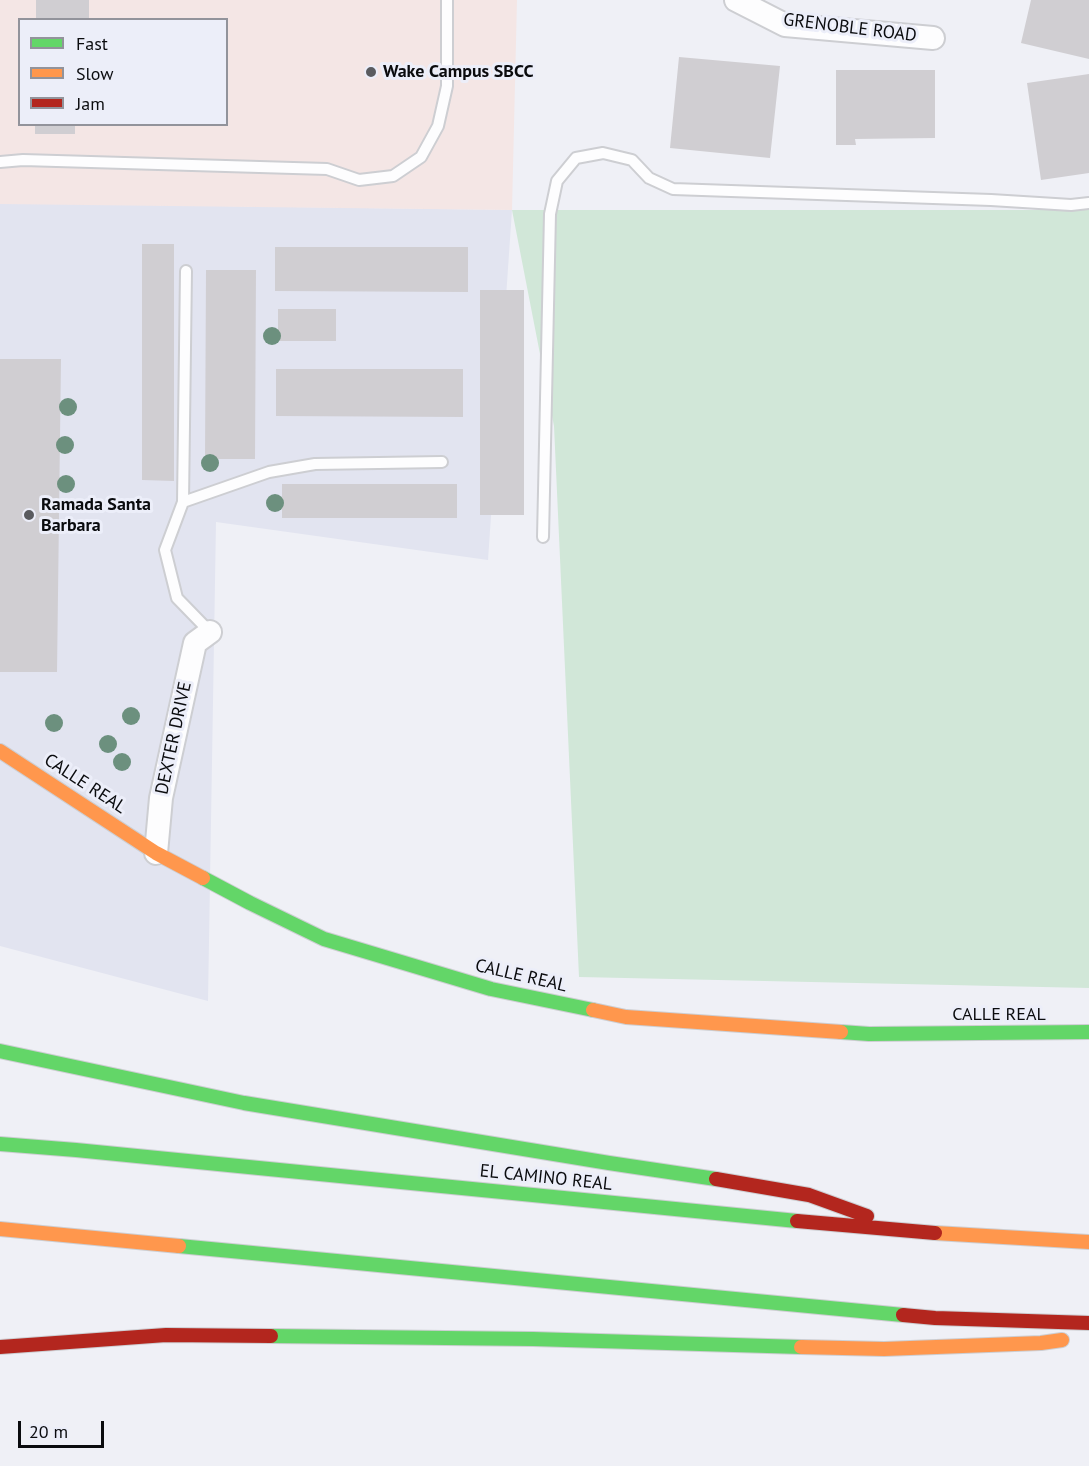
<!DOCTYPE html>
<style>
body{margin:0}
#map{position:relative;width:1089px;height:1466px;overflow:hidden;background:#eff0f6;font-family:"PT Sans",sans-serif}
canvas{display:block}
.legend{position:absolute;left:18px;top:18px;width:210px;height:108px;box-sizing:border-box;background:#eceef9;border:2px solid #92939b;margin:0;padding:8px 10px;list-style:none;font-size:18px;color:#0a0b0e}
.legend li{display:flex;align-items:center;gap:12px;height:30px}
.legend b{width:30px;border:2px solid #92939b}
.scale{position:absolute;left:18px;top:1421px;width:86px;height:27px;box-sizing:border-box;border:3px solid #0a0b0e;border-top:0;padding-left:8px;font-size:18px;line-height:21px;white-space:nowrap;color:#0a0b0e;-webkit-text-stroke:4px #eceef9;paint-order:stroke}
</style>
<div id="map">
<canvas width="1089" height="1466"></canvas>
<ul class="legend">
<li><b style="height:8px;background:#63d668"></b>Fast</li>
<li><b style="height:8px;background:#ff974d"></b>Slow</li>
<li><b style="height:8px;background:#b3261e"></b>Jam</li>
</ul>
<div class="scale">20 m</div>
</div>
<script>
const ctx = document.querySelector('canvas').getContext('2d');
ctx.lineJoin = 'round';
function fill(path, color) { ctx.fillStyle = color; ctx.fill(path, 'evenodd'); }
function strokePath(path, color, width, dash) { ctx.strokeStyle = color; ctx.lineWidth = width; ctx.lineCap = dash ? 'butt' : 'round'; ctx.setLineDash(dash || []); ctx.stroke(path); }
function write(font, color, halo, rows, align = 'center') {
  ctx.font = font + ' "PT Sans",sans-serif'; ctx.lineWidth = 6; ctx.setLineDash([]); ctx.textBaseline = 'middle'; ctx.strokeStyle = halo; ctx.fillStyle = color; for (const [text, x, y, turn = 0] of rows) {
    ctx.save(); ctx.translate(x, y); ctx.rotate((+turn || 0) * Math.PI / 180); ctx.textAlign = isNaN(turn) ? turn : align; if (halo) ctx.strokeText(text, 0, 0); ctx.fillText(text, 0, 0); ctx.restore();
  }
}
fill(new Path2D(`
 M0,203L512,210L488,560L216,522L208,1001L0,946Z`), '#e2e4f0');
fill(new Path2D(`
 M0,0H517L512,210L0,204ZM20,20H226V124H20Z`), '#f4e6e5');
fill(new Path2D(`
 M512,210H1089V988L579,977L554,426Z`), '#d1e7d8');
fill(new Path2D(`
 M36,0H89V20H36Z
 M1031,0H1089V59L1021,43Z
 M679,57L780,66L770,158L670,148Z
 M836,70H935V138L855,139L856,145H836Z
 M1089,74V173L1041,180L1027,83Z
 M35,124H75V134H35Z
 M142,244H174V481L142,480Z
 M275,247H468V292L275,291Z
 M206,270H256L255,459H205Z
 M480,290H524V515H480Z
 M278,309H336V341H278Z
 M0,359H61L57,672H0Z
 M276,369H463V417L276,416Z
 M282,484H457V518H282Z`), '#d0ced2');
const lane = new Path2D(`
 M0,162L23,160L327,169L359,180L393,176L421,157L438,126L447,86V0
 M183,502L186,271
 M543,537L550,214L557,181L576,158L603,153L632,160L649,178L673,189L991,200L1071,205L1089,203
 M210,632L177,598L165,550L183,502L269,472L315,464L442,462`);
const street = new Path2D(`
 M736,0L785,25L933,38
 M156,853L161,798L195,643L210,632`);
const fast = new Path2D(`
 M203,878L250,903L324,939L491,989L593,1010
 M841,1032L869,1034L1089,1032
 M0,1051L244,1103L609,1163L716,1179
 M0,1144L76,1150L797,1221
 M179,1246L903,1315
 M271,1336L533,1339L801,1347`);
const slow = new Path2D(`
 M0,751L156,853L203,878
 M593,1010L626,1017L841,1032
 M0,1229L179,1246
 M935,1233L1089,1242
 M801,1347L884,1349L1041,1343L1062,1340`);
const jam = new Path2D(`
 M716,1179L809,1195L867,1216
 M797,1221L935,1233
 M903,1315L935,1318L1089,1323
 M0,1347L166,1335L271,1336`);
strokePath(lane, '#cdced2', 14);
strokePath(street, '#cdced2', 26);
strokePath(fast, '#cdced2', 16);
strokePath(slow, '#cdced2', 16);
strokePath(jam, '#cdced2', 16);
strokePath(lane, '#fdfdfe', 10);
strokePath(street, '#fdfdfe', 22);
strokePath(fast, '#63d668', 14);
strokePath(slow, '#ff974d', 14);
strokePath(jam, '#b3261e', 14);
ctx.fillStyle = '#6c907e';
for (const [x, y] of [
 [272,336],
 [68,407],
 [65,445],
 [210,463],
 [66,484],
 [275,503],
 [131,716],
 [54,723],
 [108,744],
 [122,762]
]) { ctx.beginPath(); ctx.arc(x, y, 9, 0, 2 * Math.PI); ctx.fill(); }
for (const [x, y, r, color] of [
 [371,72,6,"#5a5b5f"],
 [29,515,6,"#5a5b5f"]
]) { const dot = new Path2D(); dot.arc(x, y, r, 0, 2 * Math.PI); ctx.fillStyle = color; ctx.fill(dot); strokePath(dot, '#eceef9', 2); }
write('18px', '#0a0b0e', '#eceef9', [
 ["GRENOBLE ROAD",850,28,7],
 ["DEXTER DRIVE",174,738,-78],
 ["CALLE REAL",85,784,33],
 ["CALLE REAL",521,976,13],
 ["CALLE REAL",999,1015],
 ["EL CAMINO REAL",546,1178,6]
]);
write('bold 18px', '#0a0b0e', '#eceef9', [
 ["Wake Campus SBCC",383,72],
 ["Ramada Santa",41,505],
 ["Barbara",41,526]
], 'left');
</script>
